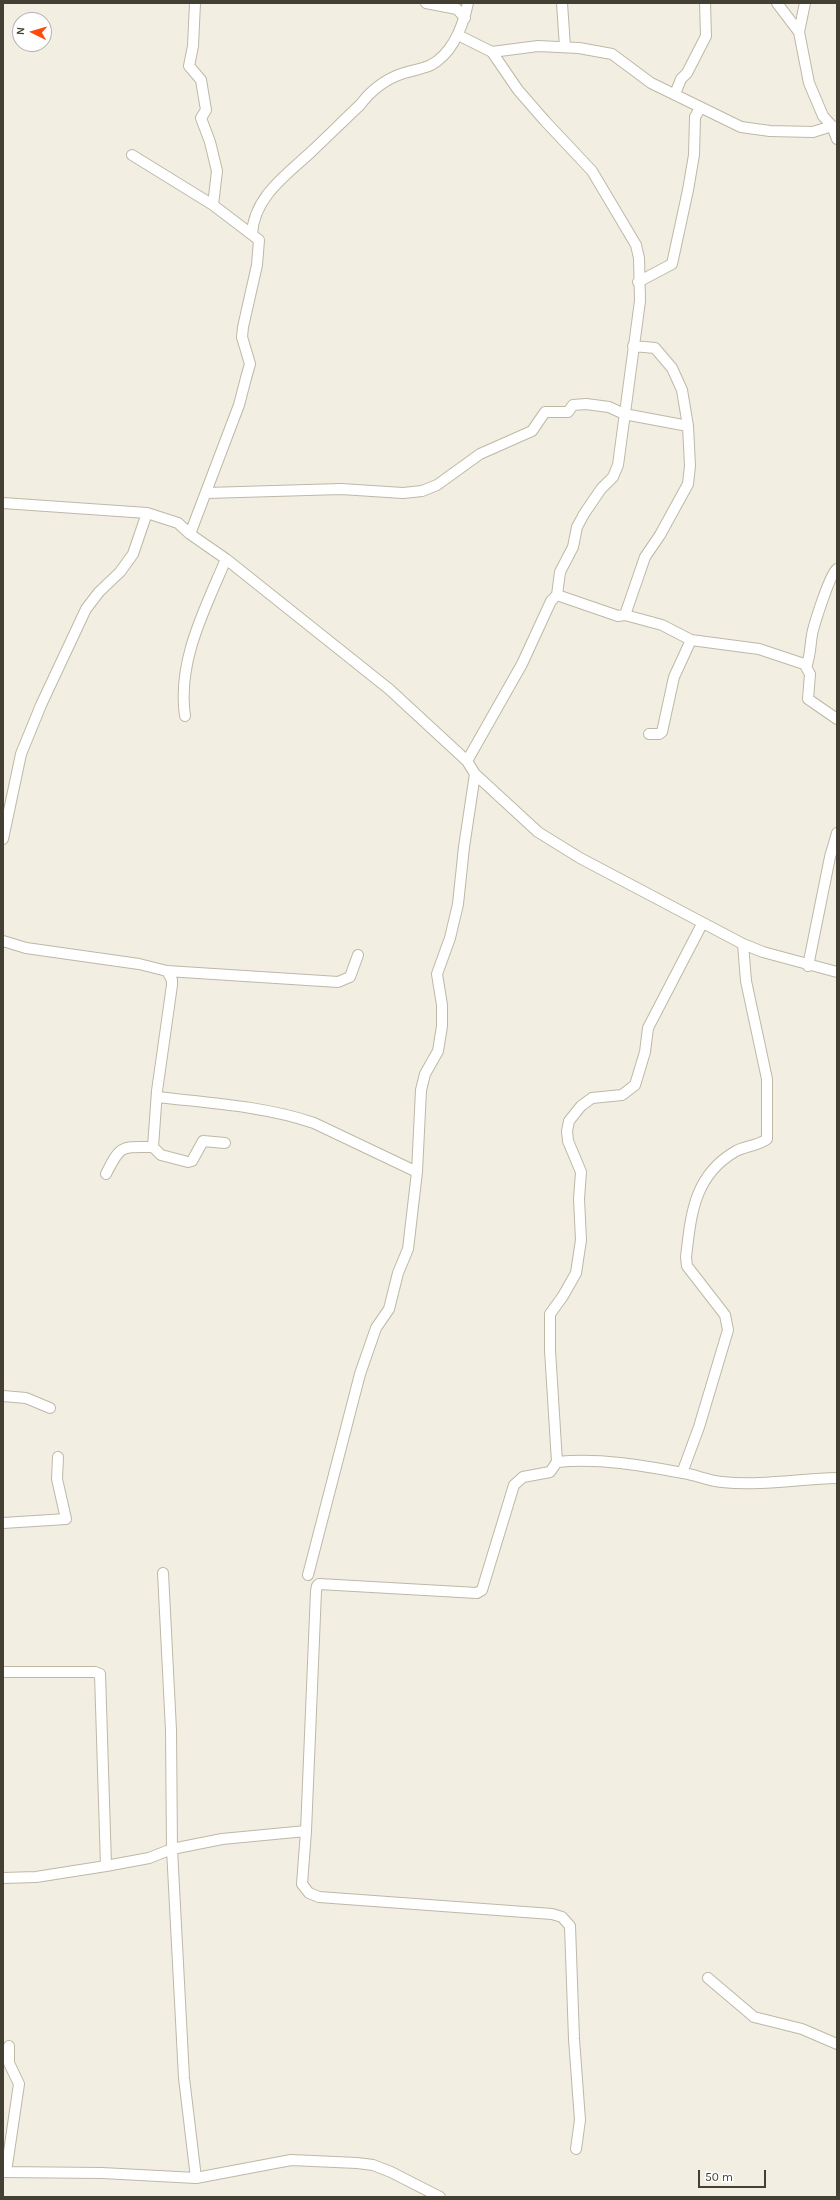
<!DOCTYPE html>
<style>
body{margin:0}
#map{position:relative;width:840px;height:2200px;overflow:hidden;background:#f2efe2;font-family:Karla,sans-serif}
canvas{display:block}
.frame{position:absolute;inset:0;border:4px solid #443f33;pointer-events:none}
.north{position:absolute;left:12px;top:12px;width:40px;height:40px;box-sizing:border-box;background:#fff;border:1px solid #b4b2ad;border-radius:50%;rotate:275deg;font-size:11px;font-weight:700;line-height:16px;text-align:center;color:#443f33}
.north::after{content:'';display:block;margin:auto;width:14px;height:18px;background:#ff4a0d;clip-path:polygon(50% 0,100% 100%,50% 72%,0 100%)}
.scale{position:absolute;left:698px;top:2170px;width:68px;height:18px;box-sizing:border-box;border:2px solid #443f33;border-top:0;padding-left:5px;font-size:12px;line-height:14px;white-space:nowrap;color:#443f33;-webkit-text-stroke:3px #fff;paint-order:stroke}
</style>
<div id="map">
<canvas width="840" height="2200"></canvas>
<div class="frame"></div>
<div class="north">N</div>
<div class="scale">50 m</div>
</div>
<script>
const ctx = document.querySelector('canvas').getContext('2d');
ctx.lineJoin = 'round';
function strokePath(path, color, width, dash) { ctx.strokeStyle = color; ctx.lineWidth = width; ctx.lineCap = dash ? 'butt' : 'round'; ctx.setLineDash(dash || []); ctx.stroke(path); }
const minor = new Path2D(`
 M195,3L193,46L189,66L201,80L206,110L201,118L210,142L217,171L213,205
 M426,3L457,9L465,18
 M562,3L565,47
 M777,3L799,32L809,83L823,116L832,126L837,139
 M799,32L805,3
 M458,35L492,52L518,90L545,121L592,171L636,245L639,258L640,301L618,465L613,477L601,489L584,514L577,527L573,547L560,572L557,595L551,601L522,664L467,761
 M492,52L538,46L579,48L612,54L651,83L741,127L770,131L813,132L832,126L837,128
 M675,94L681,79L687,73L706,36L705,3
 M132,155L213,205L259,240L257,265L243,327L242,337L250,364L246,378L239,405L190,534
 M252,234C254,197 286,175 311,152C328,136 344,120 360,105C372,89 385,79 404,73C414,70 422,69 431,65C453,53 463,26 468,3
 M638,282L672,264L688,190L694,155L695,117L700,108
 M207,493L341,489L403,493L422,491L437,485L480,454L532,431L545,412H568L573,405L586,404L609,407L624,414L688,426
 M3,503L147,513L178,523L190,534L226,559L389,689L467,761L475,774L538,832L580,858L743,944L763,952L837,972
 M837,569C830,574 816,619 813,630C810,641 811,656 806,667L810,674L808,699L837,719
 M557,595L618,616L625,615L662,625L691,640L759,649L807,665
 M625,615L645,557L660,535L688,484L690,466L688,426L682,390L672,368L655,348L633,346
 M185,716C177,661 205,609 226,559
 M649,734H659L662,732L674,677L691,640
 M3,839L21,754L41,705L86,609L99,592L120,572L133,554L147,513
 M3,941L26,948L139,964L167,971L172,980V985L157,1091L153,1147L161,1155L188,1162L192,1161L203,1141L225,1143
 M808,966L830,857L837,833
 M167,971L338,982L350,977L358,955
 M157,1097C209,1103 264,1106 314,1123L417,1172
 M106,1174C121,1144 121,1147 153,1147
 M3,1396L26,1398L50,1408
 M557,1462C600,1458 640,1465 683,1473C696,1475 709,1481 722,1482C760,1486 799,1479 837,1478
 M682,1473L699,1427L728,1330L725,1315L687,1266L686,1257C691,1214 694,1175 736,1151C745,1146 758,1146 767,1139V1079L746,981L743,944
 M3,1523L66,1519L57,1479L58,1457
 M163,1573L171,1730L172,1849L184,2078L196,2178
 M308,1575L360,1374L376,1328L389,1309L398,1273L408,1249L417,1172L421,1090L425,1074L438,1051L442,1026V1005L437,974L450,938L458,904L464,847L475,774
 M3,1672H95L100,1674L106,1866
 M3,1878L36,1877L106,1866L149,1858L172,1849L222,1839L306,1831
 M708,1978L754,2017L802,2029L837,2044
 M576,2149L580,2120L574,2039L570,1926L562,1917L552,1914L319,1897L309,1893L302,1884L306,1831L316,1591L317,1586L319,1584L477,1593L482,1590L514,1485L523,1477L550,1472L557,1462L550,1350V1314L563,1296L576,1273L581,1240L579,1199L581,1172L568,1141L567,1131L569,1121L581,1106L592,1098L622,1095L635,1085L645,1052L648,1028L702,924
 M3,2172L102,2173L196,2178L291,2160L357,2163L373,2165L391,2172L440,2197
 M6,2172L19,2084L9,2063V2046`);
strokePath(minor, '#beb8a5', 12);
strokePath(minor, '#fff', 10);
</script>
